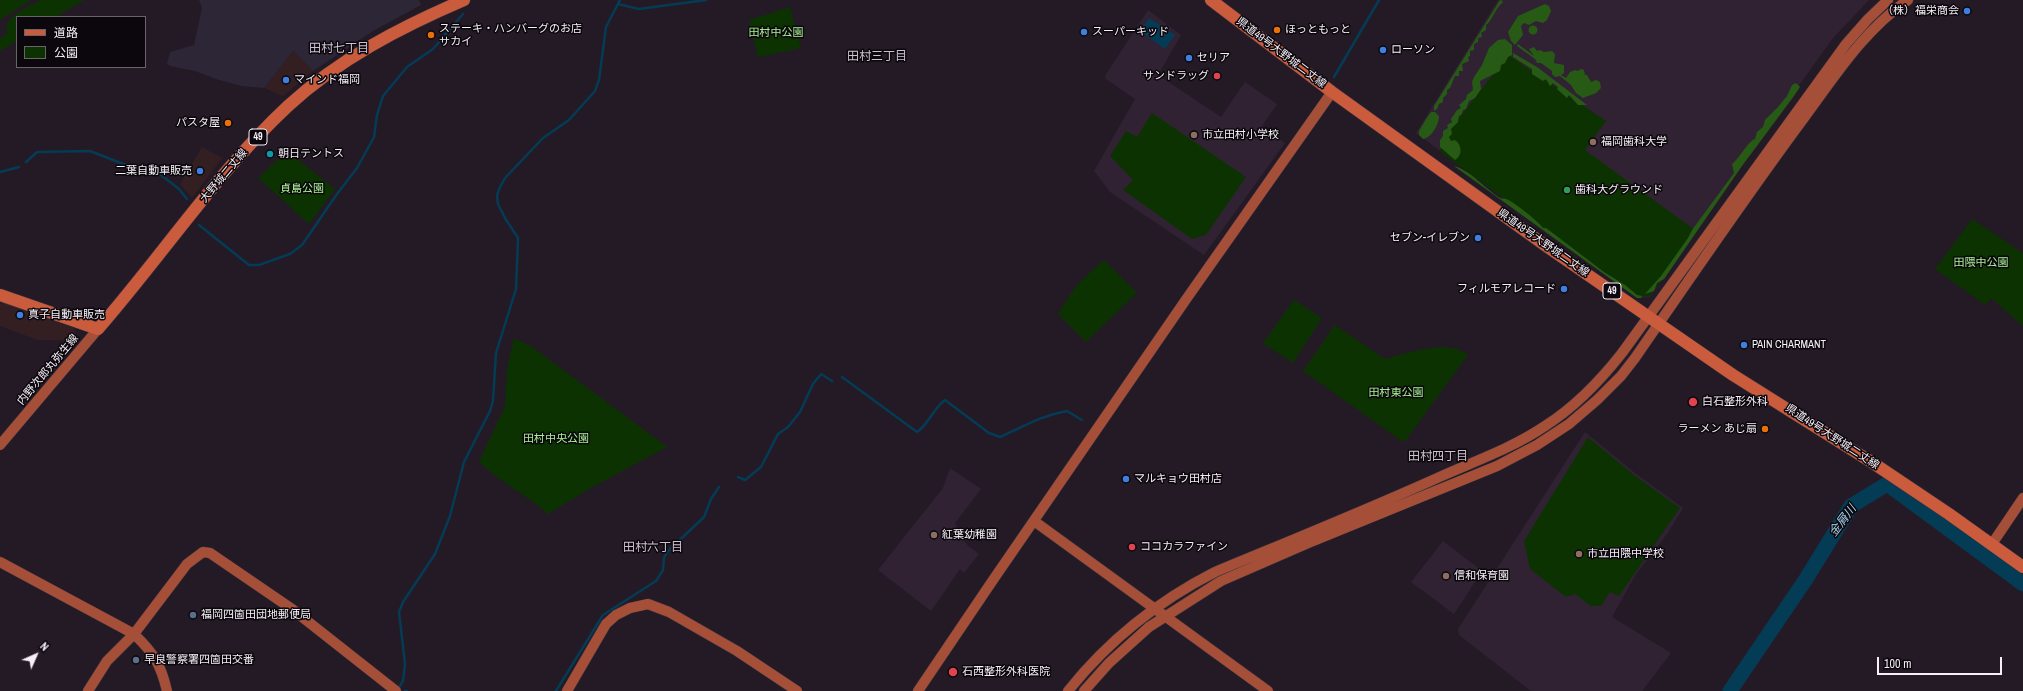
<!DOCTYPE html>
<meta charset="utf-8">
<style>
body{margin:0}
#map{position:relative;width:2023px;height:691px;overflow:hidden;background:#241a26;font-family:"Archivo Narrow","Noto Sans JP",sans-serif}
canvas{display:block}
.legend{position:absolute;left:16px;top:16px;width:130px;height:52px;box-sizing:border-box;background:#0b070c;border:1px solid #69646a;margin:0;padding:5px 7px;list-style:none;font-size:12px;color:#f6eff7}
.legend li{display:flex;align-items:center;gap:8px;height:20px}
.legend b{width:20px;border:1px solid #69646a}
.north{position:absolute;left:16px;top:635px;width:40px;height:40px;-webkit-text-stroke:3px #0b070c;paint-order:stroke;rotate:45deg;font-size:11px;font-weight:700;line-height:16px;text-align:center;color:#f6eff7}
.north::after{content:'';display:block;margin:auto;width:14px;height:18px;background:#f6eff7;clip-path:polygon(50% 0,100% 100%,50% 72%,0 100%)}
.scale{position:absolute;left:1877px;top:657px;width:125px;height:18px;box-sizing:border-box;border:2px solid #f6eff7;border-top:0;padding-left:5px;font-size:12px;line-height:14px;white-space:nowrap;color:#f6eff7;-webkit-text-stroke:3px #0b070c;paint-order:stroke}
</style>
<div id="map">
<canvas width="2023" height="691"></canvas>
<ul class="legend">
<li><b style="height:5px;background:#ca5b3d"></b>道路</li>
<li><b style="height:11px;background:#0d3202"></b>公園</li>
</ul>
<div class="north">N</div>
<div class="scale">100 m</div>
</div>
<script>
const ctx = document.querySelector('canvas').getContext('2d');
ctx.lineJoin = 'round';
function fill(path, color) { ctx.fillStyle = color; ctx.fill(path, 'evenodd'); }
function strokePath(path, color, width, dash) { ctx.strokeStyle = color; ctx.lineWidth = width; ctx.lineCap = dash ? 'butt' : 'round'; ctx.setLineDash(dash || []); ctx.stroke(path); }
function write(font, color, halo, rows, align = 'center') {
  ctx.font = font + ' "Archivo Narrow","Noto Sans JP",sans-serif'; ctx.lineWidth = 3; ctx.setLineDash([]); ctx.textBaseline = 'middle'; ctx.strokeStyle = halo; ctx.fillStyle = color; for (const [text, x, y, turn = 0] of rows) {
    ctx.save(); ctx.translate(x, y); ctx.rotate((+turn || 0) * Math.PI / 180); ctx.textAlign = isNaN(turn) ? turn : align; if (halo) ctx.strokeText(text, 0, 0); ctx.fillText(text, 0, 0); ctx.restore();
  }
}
fill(new Path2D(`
 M293,51L313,71L283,96L264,88Z
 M202,147L222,158L192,198L180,184Z
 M6,302L74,328L77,340H38L0,326V304Z`), '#331f22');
fill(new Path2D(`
 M199,0H419L421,5L373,31L313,71L293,51L264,88L242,86L219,80L195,71L170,66L167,64L170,52L194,45L202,8Z`), '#2c2636');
fill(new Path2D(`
 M1498,0H1869L1833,38L1695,230L1650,297L1638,298L1416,133Z
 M1148,10L1181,35L1158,75L1221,117L1245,82L1277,104L1262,126L1285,143L1204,255L1110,192L1094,171L1135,99L1106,79L1105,76Z
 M1585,432L1635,473L1683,508L1667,534L1636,574L1612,617L1671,653L1642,691H1531L1459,635L1458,629Z
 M950,468L981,489L955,523L967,545L979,554L964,573L960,569L931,611L878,570L943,488Z
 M1443,541L1482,571L1454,614L1411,582Z`), '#302233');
fill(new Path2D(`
 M0,0H31L0,20Z
 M41,0H84L56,17H17V41L0,51V38L7,34C2,16 29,7 41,0Z
 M790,7L801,48L758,57L749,20Z
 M1508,55L1606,121L1585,150L1695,230L1650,296L1638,297L1439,151L1442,147L1439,144Z
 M1152,113L1246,177L1206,235L1192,239L1123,190L1133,180L1110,156L1126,131L1137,137Z
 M287,151L335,189L309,224L258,178Z
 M1972,219L2023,253V326L1991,298L1985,305L1935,269Z
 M1102,261H1105L1137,293L1086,342L1058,314L1075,287Z
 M1294,300L1322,318L1293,363L1263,343Z
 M1335,325L1385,359C1406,353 1450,338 1468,355L1406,440L1403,442L1303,371Z
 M514,338L531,346L667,447L589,489L548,514C526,494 501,483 479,462L505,406L507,369Z
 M1588,437L1634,475L1680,508L1619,596L1610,592L1601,606H1591L1575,594L1566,597L1530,569L1524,541Z`), '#0d3202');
fill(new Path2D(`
 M1500,0L1503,1L1502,3C1495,9 1492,21 1486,25V30L1481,33L1482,37L1478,38V42L1474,44V50L1470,51V56L1468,57L1469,61L1462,64L1463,71H1459V76H1455L1450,88L1447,90V94L1443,98V102L1439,104L1437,109L1434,111V106Z
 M1545,4L1549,6L1551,11L1547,20L1543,23L1536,21L1529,25L1524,23L1521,26L1523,35L1515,45L1511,41L1508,32L1518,16Z
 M1528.5 30a4.5 4.5 0 1 1 9 0a4.5 4.5 0 1 1-9 0Z
 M1505,39L1512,45V55L1508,57L1505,63L1501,65L1500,71L1480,81L1481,89L1475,98L1469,101L1466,109L1463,110L1462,114L1459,116L1458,122L1451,129L1452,134L1449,137L1451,141L1455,140C1462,145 1463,155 1455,160L1440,147V140L1443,136V131L1448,128L1447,125L1452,122L1451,119L1457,110L1461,108L1459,105L1466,99L1467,95L1473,90L1472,82L1474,77L1482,65L1489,48L1498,40Z
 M1518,44L1534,56L1529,49L1534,47L1537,51L1540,50L1544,52L1552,51L1555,54L1554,63L1564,65V73L1561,75L1566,78L1570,72L1575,70L1578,71L1581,69L1584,70L1585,75H1587L1591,82L1596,80L1600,82L1601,88L1596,93L1583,98L1576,93L1571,85L1560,76L1555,77L1552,74V71L1541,63H1537L1535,59L1517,46Z
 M1513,53L1537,67L1587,105H1578L1569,95L1567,98L1557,89L1558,87L1553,83L1550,86L1546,79L1543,81L1532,74V69L1513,57Z
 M1796,83L1800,87L1794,96L1742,166L1664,279L1657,283L1654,291L1645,294L1661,276L1688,238L1692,230L1734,173L1732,164C1739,159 1748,141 1755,139L1757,132L1763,127L1765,120L1778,107L1787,96L1792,85Z
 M1431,112H1435L1439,116C1439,125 1431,138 1423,139L1419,135V131C1423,125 1426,118 1431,112Z
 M1454,166C1469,169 1487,190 1500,198C1502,199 1504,198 1506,199C1513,201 1539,222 1543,228H1546L1554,234L1604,272L1625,285L1637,295L1642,296L1641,298H1637Z`), '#265a15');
fill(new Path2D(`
 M1149,18L1175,35L1165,49L1140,31Z`), '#043b55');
strokePath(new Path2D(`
 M618,4L639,9L706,0
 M1334,77L1379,0
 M26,162L37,152L90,151L131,167L160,174L179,189L187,199
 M0,172L19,167
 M199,225L249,265H259L290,254L302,245L337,194L357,168L374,137L377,115L383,96L407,67L433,49L463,14
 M842,377L917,432C929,424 932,410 945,400L989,433L1000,437C1025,426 1040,416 1067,411L1082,420
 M738,477L745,480L761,467L778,434L788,427L800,412L813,384L821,374L832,381
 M398,689L403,681L405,664L399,612L403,602L435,554L450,516L464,462L490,411L493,401L496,353L516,289L518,238L505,218L498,204L497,195L500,187L505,178L543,138L569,120L595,91L599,80L606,27L620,0
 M405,691H407
 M556,691L603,615L656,581L663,570L664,558L667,552L704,517L711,499L719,487`), '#043b55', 2.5);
strokePath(new Path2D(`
 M1730,691L1806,579L1851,506L1887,484L2023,584`), '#043b55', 15);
const secondary = new Path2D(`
 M0,445L98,329
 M1034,521L1268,691
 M1992,544L2023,498
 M0,562L134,634C154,653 161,665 167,691
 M88,691L107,661L134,634L187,564L203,552L210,553L292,609L396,691
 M567,691L606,624L616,615L630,608L648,604L669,612L737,651L797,691
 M918,691L993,580L1187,298L1332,92
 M1068,691C1108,641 1158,601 1215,572C1292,540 1369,509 1444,475C1478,460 1514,447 1545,426C1575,407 1600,381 1622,353L1846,44L1868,19L1888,0
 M1084,691L1109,663L1149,627L1221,581L1313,541L1497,466L1537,445L1569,424L1597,400L1621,376L1635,358C1691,277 1746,196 1804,118C1835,76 1864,30 1908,0`);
const primary = new Path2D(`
 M1211,0L1332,92L1546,246L1733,375L1873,463L1949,514L2023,567
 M0,295L98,329C161,257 218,171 288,106C339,59 401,27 464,0`);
strokePath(secondary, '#3d343f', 11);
strokePath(primary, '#3d343f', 13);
strokePath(secondary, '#a54f38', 10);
strokePath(primary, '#ca5b3d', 12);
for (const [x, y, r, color] of [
 [1967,11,4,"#3f7fe0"],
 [1277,30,4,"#e8710a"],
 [1084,32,4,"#3f7fe0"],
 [431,35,4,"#e8710a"],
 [1383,50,4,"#3f7fe0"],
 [1189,58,4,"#3f7fe0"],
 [1217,76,4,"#e0444e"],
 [286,80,4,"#3f7fe0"],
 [228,123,4,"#e8710a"],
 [1194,135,4,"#8d6e63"],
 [1593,142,4,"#8d6e63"],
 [270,154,4,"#0f9aa8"],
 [200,171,4,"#3f7fe0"],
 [1567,190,4,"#2e9e5b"],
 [1478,238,4,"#3f7fe0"],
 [1564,289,4,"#3f7fe0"],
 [20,315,4,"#3f7fe0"],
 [1744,345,4,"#3f7fe0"],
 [1693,402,5,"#e0444e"],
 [1765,429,4,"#e8710a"],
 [1126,479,4,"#3f7fe0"],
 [934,535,4,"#8d6e63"],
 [1132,547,4,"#e0444e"],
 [1579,554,4,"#8d6e63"],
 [1446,576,4,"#8d6e63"],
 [193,615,4,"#5c6f8a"],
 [136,660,4,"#5c6f8a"],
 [953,672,5,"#e0444e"]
]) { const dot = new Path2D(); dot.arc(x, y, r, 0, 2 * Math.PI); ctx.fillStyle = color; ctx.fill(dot); strokePath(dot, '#0b070c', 1.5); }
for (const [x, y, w] of [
 [258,137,18],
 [1612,291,18]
]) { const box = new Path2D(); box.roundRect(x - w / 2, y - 8, w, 16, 3); ctx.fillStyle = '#0b070c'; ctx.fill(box); strokePath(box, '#f6eff7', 1); }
write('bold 10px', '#f6eff7', null, [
 ["49",258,137],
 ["49",1612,291]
]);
write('11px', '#f6eff7', '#0b070c', [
 ["（株）福栄商会",1959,11,"right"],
 ["ステーキ・ハンバーグのお店",439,29],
 ["サカイ",439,42],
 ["ほっともっと",1285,30],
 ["スーパーキッド",1092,32],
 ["ローソン",1391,50],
 ["セリア",1197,58],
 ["サンドラッグ",1209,76,"right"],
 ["マインド福岡",294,80],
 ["パスタ屋",220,123,"right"],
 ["市立田村小学校",1202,135],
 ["福岡歯科大学",1601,142],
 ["朝日テントス",278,154],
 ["二葉自動車販売",192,171,"right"],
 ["歯科大グラウンド",1575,190],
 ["セブン-イレブン",1470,238,"right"],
 ["フィルモアレコード",1556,289,"right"],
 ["真子自動車販売",28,315],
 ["PAIN CHARMANT",1752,345],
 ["白石整形外科",1702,402],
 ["ラーメン あじ扇",1757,429,"right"],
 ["マルキョウ田村店",1134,479],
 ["紅葉幼稚園",942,535],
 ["ココカラファイン",1140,547],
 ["市立田隈中学校",1587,554],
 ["信和保育園",1454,576],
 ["福岡四箇田団地郵便局",201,615],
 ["早良警察署四箇田交番",144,660],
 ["石西整形外科医院",962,672]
], 'left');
write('11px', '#a6f193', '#0b070c', [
 ["田村中公園",776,33],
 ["貞島公園",302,189],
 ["田隈中公園",1981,263],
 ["田村東公園",1396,393],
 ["田村中央公園",556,439]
]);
write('11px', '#f6eff7', '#0b070c', [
 ["県道49号大野城二丈線",1281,53,37],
 ["大野城二丈線",224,176,-50],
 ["県道49号大野城二丈線",1543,243,35],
 ["内野次郎丸弥生線",48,370,-50],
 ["県道49号大野城二丈線",1832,437,33]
]);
write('12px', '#cec0d0', '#0b070c', [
 ["田村七丁目",339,49],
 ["田村三丁目",877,57],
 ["田村四丁目",1438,457],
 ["田村六丁目",653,548]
]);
write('italic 12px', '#abd5f0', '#0b070c', [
 ["金屑川",1843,521,-53]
]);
</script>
